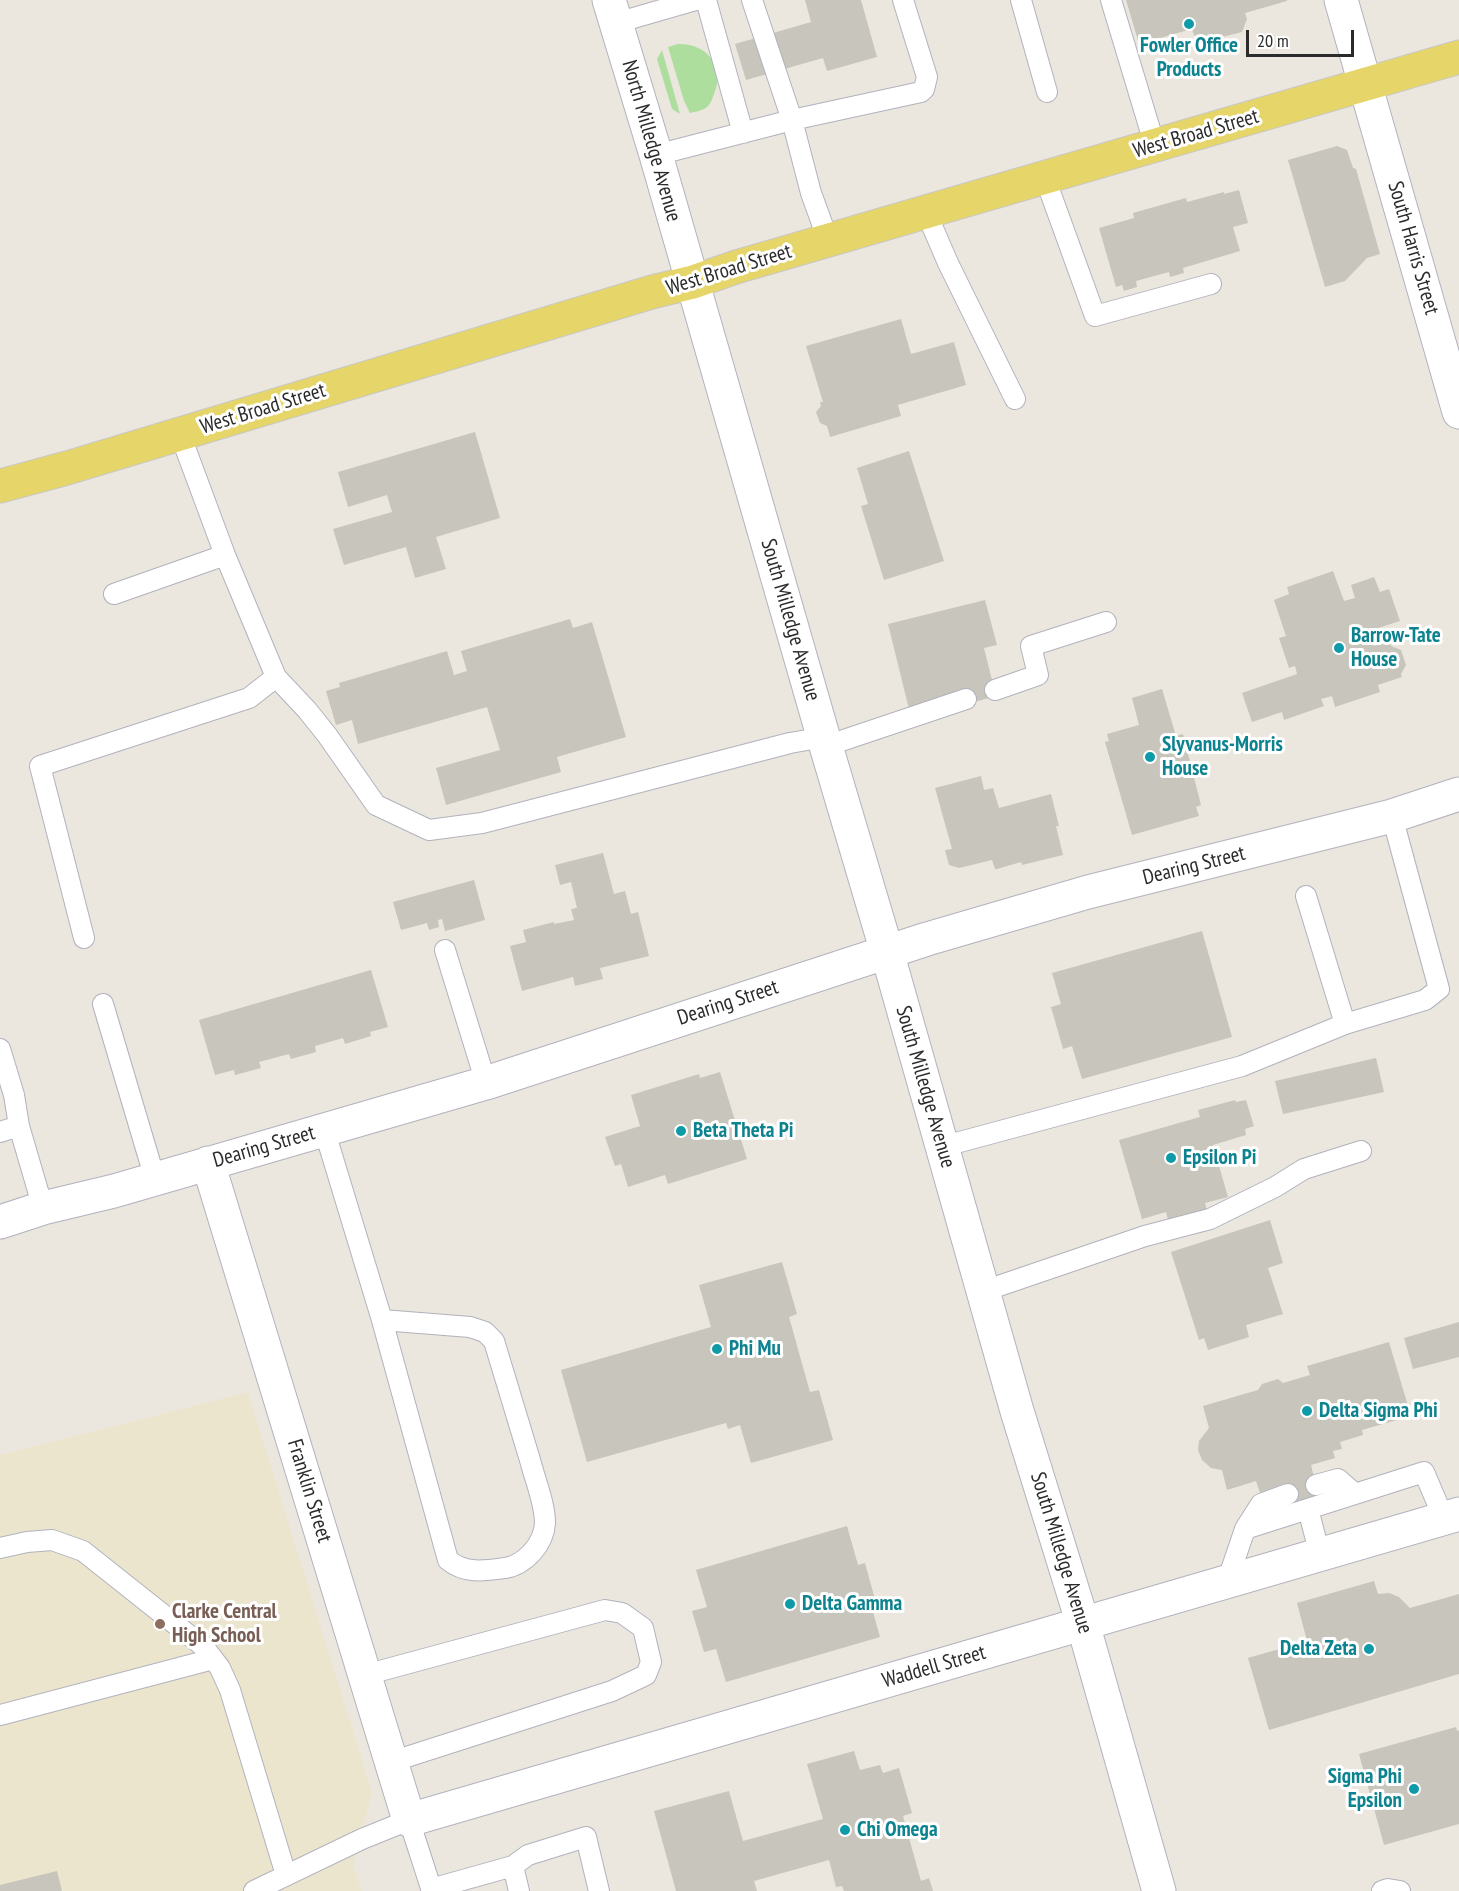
<!DOCTYPE html>
<style>
body{margin:0}
#map{position:relative;width:1459px;height:1891px;overflow:hidden;background:#ebe7de;font-family:"PT Sans Narrow",sans-serif}
canvas{display:block}
.scale{position:absolute;left:1246px;top:30px;width:108px;height:27px;box-sizing:border-box;border:3px solid #2b2b2b;border-top:0;padding-left:8px;font-size:18px;line-height:21px;white-space:nowrap;color:#2b2b2b;-webkit-text-stroke:4px #fff;paint-order:stroke}
</style>
<div id="map">
<canvas width="1459" height="1891"></canvas>
<div class="scale">20 m</div>
</div>
<script>
const ctx = document.querySelector('canvas').getContext('2d');
ctx.lineJoin = 'round';
function fill(path, color) { ctx.fillStyle = color; ctx.fill(path, 'evenodd'); }
function strokePath(path, color, width, dash) { ctx.strokeStyle = color; ctx.lineWidth = width; ctx.lineCap = dash ? 'butt' : 'round'; ctx.setLineDash(dash || []); ctx.stroke(path); }
function write(font, color, halo, rows, align = 'center') {
  ctx.font = font + ' "PT Sans Narrow",sans-serif'; ctx.lineWidth = 6; ctx.setLineDash([]); ctx.textBaseline = 'middle'; ctx.strokeStyle = halo; ctx.fillStyle = color; for (const [text, x, y, turn = 0] of rows) {
    ctx.save(); ctx.translate(x, y); ctx.rotate((+turn || 0) * Math.PI / 180); ctx.textAlign = isNaN(turn) ? turn : align; if (halo) ctx.strokeText(text, 0, 0); ctx.fillText(text, 0, 0); ctx.restore();
  }
}
fill(new Path2D(`
 M248,1392L372,1792L353,1865L362,1891H0V1455Z`), '#ece5ce');
fill(new Path2D(`
 M678,44C706,43 726,66 714,94C712,100 710,106 704,109C700,111 694,112 690,113L684,101L668,47Z
 M662,50L680,114L672,109L657,59Z`), '#aede9e');
fill(new Path2D(`
 M805,0H861L877,57L827,71L823,58L746,80L735,44L811,22Z
 M1126,0H1287V1L1245,13L1247,19L1242,32L1203,42L1194,35L1192,29L1139,44Z
 M1337,146L1347,150L1353,168L1356,169L1380,254L1367,258L1345,281L1325,287L1288,160Z
 M1239,190L1248,223L1233,227L1240,251L1183,268L1184,273L1170,277L1169,272L1136,281L1137,287L1124,291L1122,285L1116,287L1099,228L1134,218L1133,213L1186,198L1187,202L1224,192V194Z
 M901,319L911,354L954,342L966,385L898,405L901,416L830,437L827,426L820,423L816,412L821,406L820,402H823L806,346Z
 M475,432L500,518L436,537L446,569L415,578L406,547L344,565L333,529L392,512L387,495L348,507L338,472Z
 M909,451L944,561L884,580L861,506L868,504L857,468Z
 M1333,571L1344,601L1355,598L1351,585L1374,577L1380,592L1389,589L1400,621L1369,631L1374,646L1390,640L1391,646L1401,650L1406,665L1401,674L1402,677L1378,685L1380,692L1335,707L1332,696L1321,699L1324,706L1284,720L1282,712L1252,722L1242,693L1297,674L1295,666L1289,668L1279,638L1286,636L1274,600L1289,594L1287,587Z
 M985,600L997,645L984,648L996,696L967,704L909,709L888,624Z
 M570,619L573,628L592,622L626,737L557,757L561,772L446,805L436,768L500,750L487,707L358,744L352,720L336,725L326,691L340,687L339,683L447,651L454,675L467,671L461,651Z
 M1162,689L1176,736L1183,734L1201,805L1196,807L1199,816L1132,835L1105,742L1109,741L1107,734L1139,725L1132,698Z
 M981,776L984,790L993,788L999,808L1051,794L1059,826H1056L1063,855L1022,865L1021,862L997,869H995L992,860L959,868L949,865L945,850L952,849L935,788Z
 M603,853L614,894L625,891L631,914L638,912L649,956L600,968L603,979L575,986L573,977L522,991L510,946L526,942L523,930L554,922V924L574,920L571,909L577,908L571,882L560,885L555,865Z
 M474,880L485,920L445,931L442,919L438,920L439,927L429,930L427,923L401,930L393,902Z
 M1202,931L1232,1037L1082,1079L1072,1046L1063,1049L1051,1007L1061,1004L1052,973Z
 M371,970L388,1027L370,1032L371,1036L368,1037L345,1044L343,1038L315,1046L316,1052L291,1059L289,1054L259,1062L261,1068L235,1075L234,1070L215,1075L199,1020Z
 M1376,1058L1384,1092L1283,1114L1275,1081Z
 M720,1072L747,1159L668,1184L665,1175L628,1187L621,1164L615,1166L605,1137L640,1126L631,1095L699,1074L700,1078Z
 M1235,1100L1236,1102L1246,1100L1254,1126L1245,1129L1246,1135L1213,1145L1228,1197L1205,1203L1208,1216L1170,1227L1166,1212L1142,1219L1119,1140L1200,1117L1198,1110Z
 M1270,1220L1283,1263L1268,1268L1283,1314L1246,1325L1249,1337L1208,1350L1204,1338L1199,1340L1171,1252Z
 M782,1262L797,1314L789,1317L810,1392L819,1390L833,1440L751,1463L740,1425L728,1429L726,1423L587,1462L561,1370L711,1327L699,1285Z
 M1459,1322V1357L1413,1369L1404,1338Z
 M1389,1342L1411,1416L1362,1430L1363,1435L1340,1442L1342,1449L1333,1451L1335,1458L1311,1465L1319,1497L1292,1505L1286,1486L1260,1493L1256,1481L1227,1490L1222,1470L1211,1468L1202,1460L1198,1450L1199,1441L1209,1428L1203,1406L1258,1390L1262,1384L1278,1379L1283,1383L1310,1375L1307,1366Z
 M847,1526L858,1565L865,1563L876,1603L871,1605L880,1637L726,1682L716,1649L704,1652L692,1611L707,1607L696,1570Z
 M1374,1581L1378,1594L1389,1593L1399,1597L1410,1608L1459,1594V1674L1269,1730L1248,1658L1307,1641L1297,1603Z
 M1456,1727L1457,1731L1459,1730V1824L1384,1845L1359,1754Z
 M854,1751L860,1770L880,1765L883,1773L899,1768L912,1813L903,1816L921,1881L929,1878L933,1891H844L842,1886L836,1887L829,1860L754,1881L757,1891H676L654,1811L729,1791L743,1841L823,1819L807,1764Z
 M57,1871L62,1891H0V1885Z`), '#c7c5bc');
const service = new Path2D(`
 M706,0L743,133
 M752,0L792,120L811,193L828,240
 M1021,0L1047,92
 M1111,0L1155,146
 M616,23L696,0
 M656,155L792,120L921,92L924,89L927,77L903,0
 M1045,178L1095,316L1211,284
 M926,212L948,263L1015,399
 M180,434L225,555L276,677L307,710L327,735L376,805L429,830L482,823L790,743L824,737
 M114,594L225,555
 M995,690L1038,675L1031,646L1106,622
 M826,746L966,699
 M1306,896L1345,1024
 M84,938L40,766L249,698L276,677
 M445,950L486,1083
 M103,1004L155,1179
 M0,1049L14,1095L19,1126L43,1208
 M324,1129L382,1320L448,1560C465,1574 484,1571 505,1568C525,1565 544,1544 545,1523C545,1503 535,1480 530,1460C518,1420 506,1381 494,1341L485,1332L470,1327L382,1320
 M0,1132L19,1126
 M941,1147L1242,1066L1345,1024L1425,1000L1439,989L1392,816
 M984,1291L1145,1236L1210,1219L1275,1187L1304,1169L1361,1151
 M1316,1485L1338,1479L1354,1493
 M1308,1509L1320,1555
 M1245,1529L1261,1504L1288,1494
 M0,1548L27,1542L52,1540L83,1551L204,1647L220,1668L230,1690L286,1875
 M1227,1582L1245,1529L1424,1472L1444,1519
 M365,1675L605,1610L622,1613L643,1628L651,1662L646,1675L612,1691L391,1762
 M0,1715L213,1659
 M513,1866L519,1891
 M431,1889L513,1866L528,1855L586,1837L599,1891
 M254,1891L362,1839L409,1820L432,1891
 M1382,1891L1388,1889L1400,1891`);
const minor = new Path2D(`
 M1341,0L1459,412
 M208,1163L409,1820L1459,1514
 M0,1222L43,1208L114,1191L486,1083L927,939L1088,892L1392,816L1459,794`);
const secondary = new Path2D(`
 M609,0L656,155L826,746L887,952L1017,1411L1083,1624L1159,1891`);
const primary = new Path2D(`
 M0,486L67,468L652,292L693,282L736,267L1459,57`);
strokePath(service, '#b1b2bd', 22);
strokePath(minor, '#b1b2bd', 35);
strokePath(secondary, '#b1b2bd', 35);
strokePath(primary, '#c8c8c8', 35);
strokePath(service, '#fff', 20);
strokePath(minor, '#fff', 33);
strokePath(secondary, '#fff', 33);
strokePath(primary, '#e6d568', 33);
for (const [x, y, r, color] of [
 [1189,24,6,"#0f9aa8"],
 [1339,648,6,"#0f9aa8"],
 [1150,757,6,"#0f9aa8"],
 [681,1131,6,"#0f9aa8"],
 [1171,1158,6,"#0f9aa8"],
 [717,1349,6,"#0f9aa8"],
 [1307,1411,6,"#0f9aa8"],
 [790,1604,6,"#0f9aa8"],
 [160,1624,6,"#8d6e63"],
 [1369,1649,6,"#0f9aa8"],
 [1414,1789,6,"#0f9aa8"],
 [845,1830,6,"#0f9aa8"]
]) { const dot = new Path2D(); dot.arc(x, y, r, 0, 2 * Math.PI); ctx.fillStyle = color; ctx.fill(dot); strokePath(dot, '#fff', 2); }
write('bold 21px', '#0d838f', '#fff', [
 ["Fowler Office",1189,46,"center"],
 ["Products",1189,70,"center"],
 ["Barrow-Tate",1351,636],
 ["House",1351,660],
 ["Slyvanus-Morris",1162,745],
 ["House",1162,769],
 ["Beta Theta Pi",693,1131],
 ["Epsilon Pi",1183,1158],
 ["Phi Mu",729,1349],
 ["Delta Sigma Phi",1319,1411],
 ["Delta Gamma",802,1604],
 ["Delta Zeta",1357,1649,"right"],
 ["Sigma Phi",1402,1777,"right"],
 ["Epsilon",1402,1801,"right"],
 ["Chi Omega",857,1830]
], 'left');
write('21px', '#2b2b2b', '#fff', [
 ["West Broad Street",1196,134,-16],
 ["North Milledge Avenue",651,141,74],
 ["South Harris Street",1413,248,74],
 ["West Broad Street",729,270,-17],
 ["West Broad Street",263,409,-17],
 ["South Milledge Avenue",790,620,74],
 ["Dearing Street",1194,866,-14],
 ["Dearing Street",728,1003,-18],
 ["South Milledge Avenue",925,1087,74],
 ["Dearing Street",264,1147,-16],
 ["Franklin Street",309,1491,73],
 ["South Milledge Avenue",1061,1553,73],
 ["Waddell Street",934,1667,-16]
]);
write('bold 21px', '#785e54', '#fff', [
 ["Clarke Central",172,1612],
 ["High School",172,1636]
], 'left');
</script>
